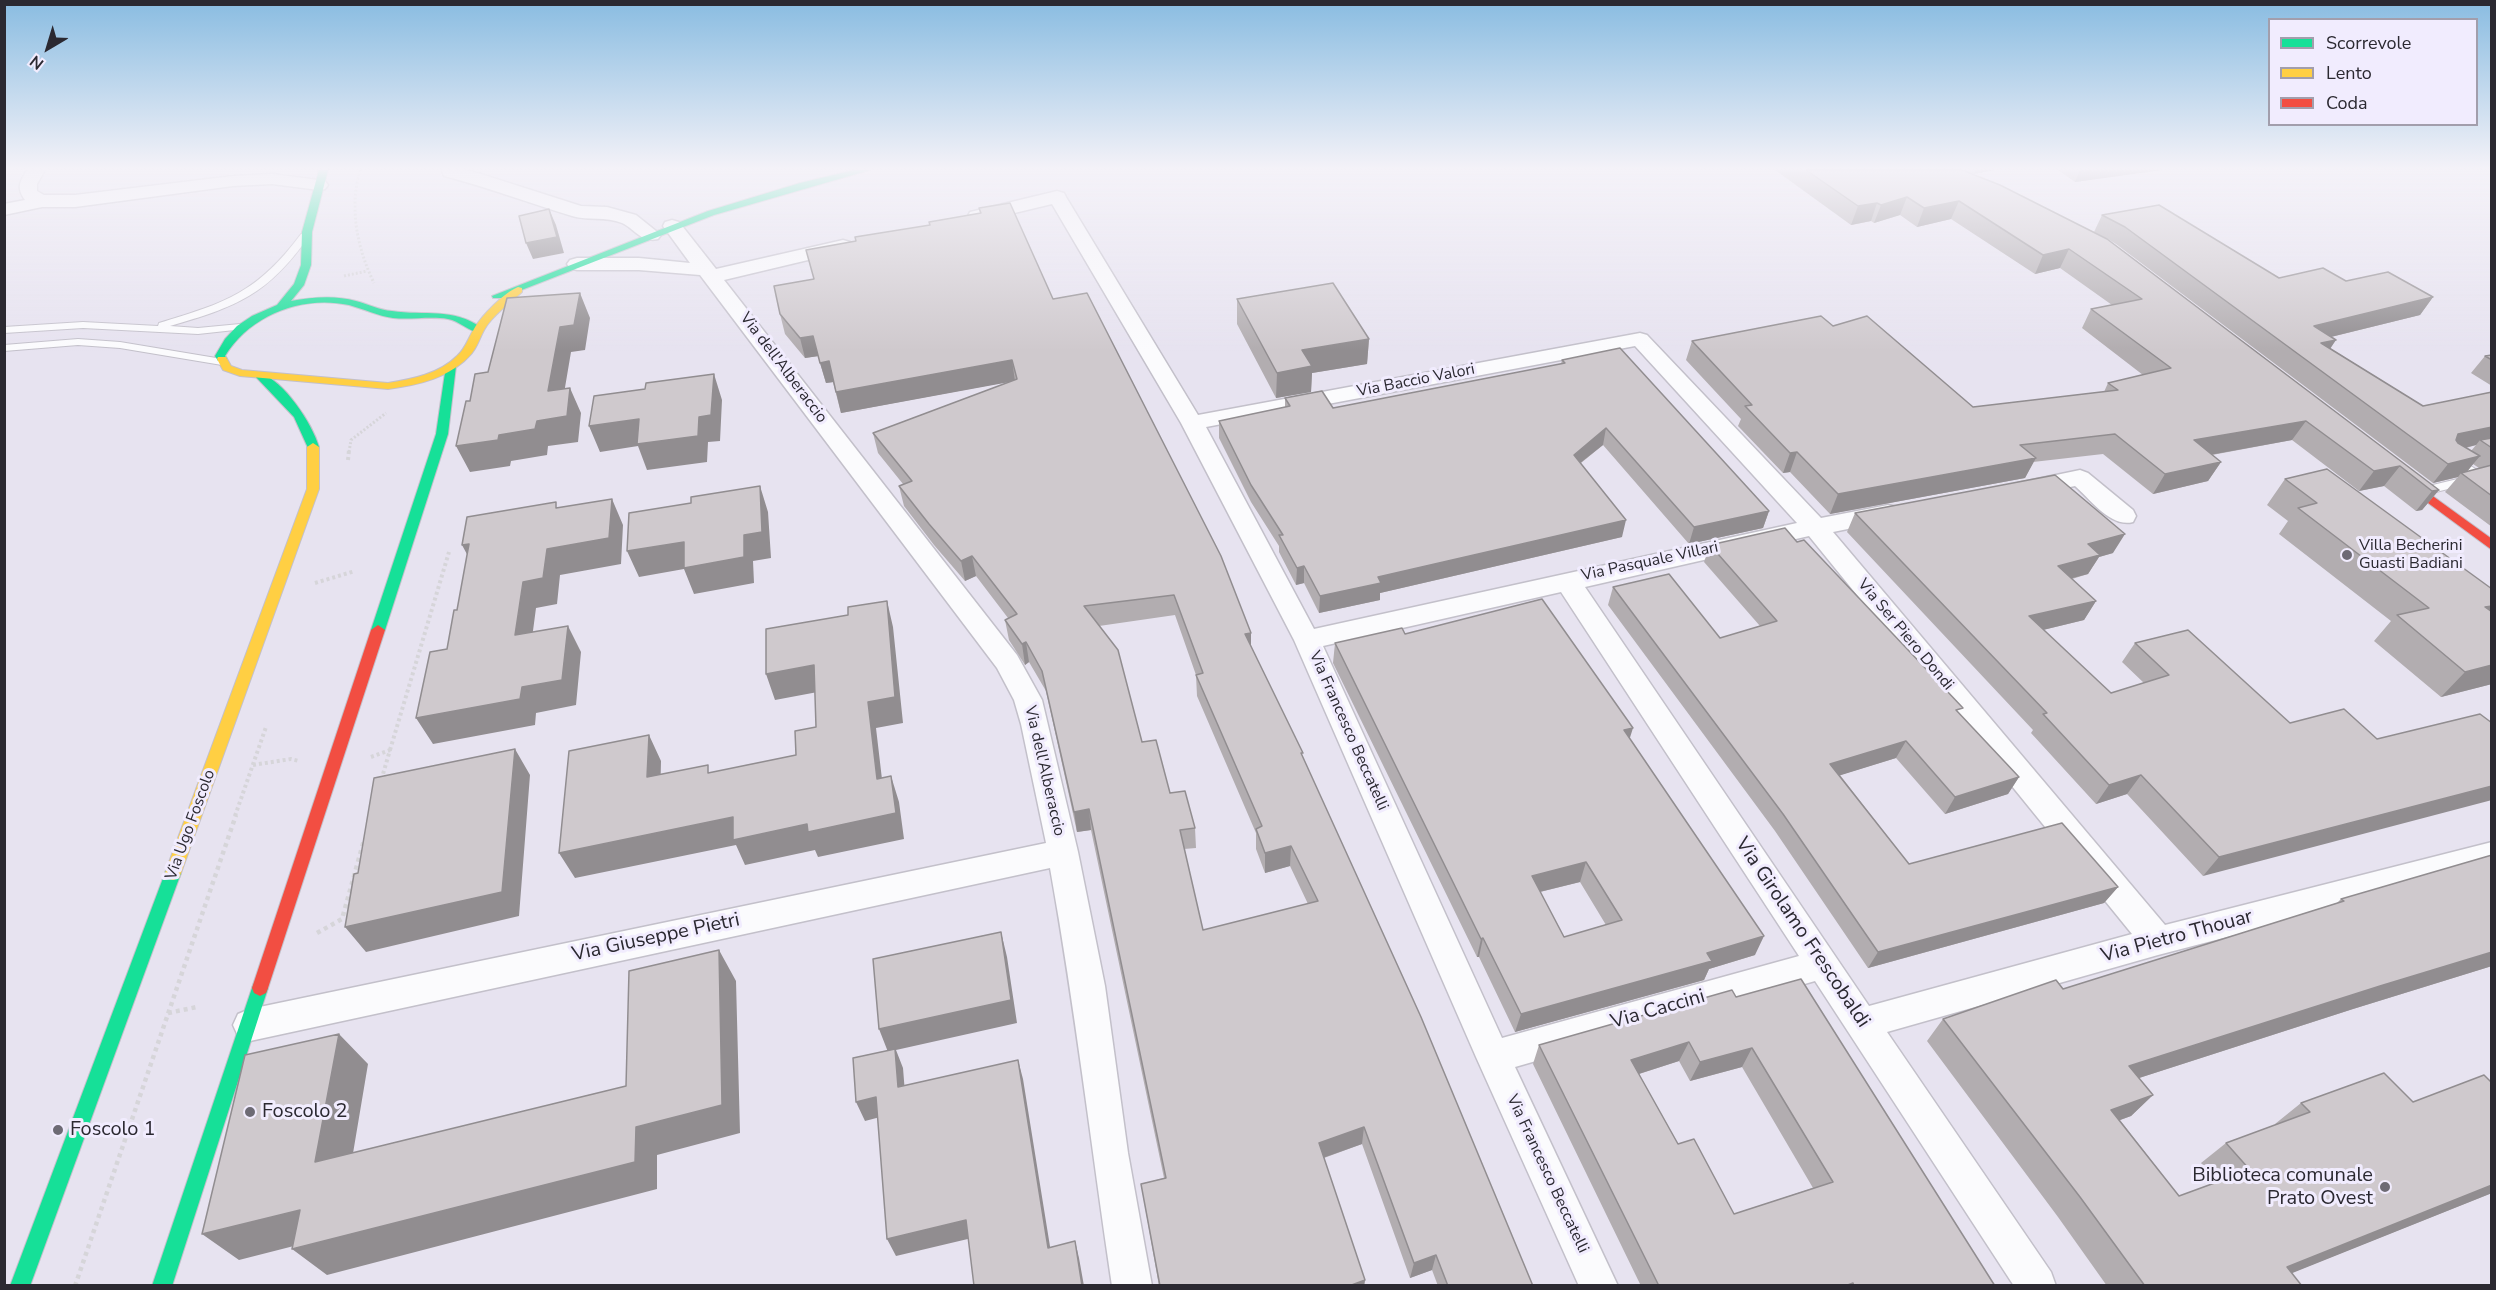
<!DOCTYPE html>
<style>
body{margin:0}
#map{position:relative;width:2496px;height:1290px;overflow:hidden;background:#e7e3f0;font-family:"Nunito Sans",sans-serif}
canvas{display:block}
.frame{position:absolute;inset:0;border:6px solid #2b2931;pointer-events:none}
.legend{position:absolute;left:2268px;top:18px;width:210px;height:108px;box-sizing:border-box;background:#f1ecfe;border:2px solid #a29eac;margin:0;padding:8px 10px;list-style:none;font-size:18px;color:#2b2931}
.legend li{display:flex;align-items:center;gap:12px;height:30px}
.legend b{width:30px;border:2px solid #a29eac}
.north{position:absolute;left:18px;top:18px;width:60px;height:60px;-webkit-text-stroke:4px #f1ecfe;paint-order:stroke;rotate:218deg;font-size:16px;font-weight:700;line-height:24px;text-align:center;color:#2b2931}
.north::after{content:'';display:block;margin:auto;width:21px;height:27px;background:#2b2931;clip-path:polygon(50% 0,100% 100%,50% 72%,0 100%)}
</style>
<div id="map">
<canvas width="2496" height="1290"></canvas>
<div class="frame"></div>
<ul class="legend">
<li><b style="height:8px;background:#16e098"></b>Scorrevole</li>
<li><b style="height:8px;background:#ffcf43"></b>Lento</li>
<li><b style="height:8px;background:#f24e42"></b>Coda</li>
</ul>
<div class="north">N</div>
</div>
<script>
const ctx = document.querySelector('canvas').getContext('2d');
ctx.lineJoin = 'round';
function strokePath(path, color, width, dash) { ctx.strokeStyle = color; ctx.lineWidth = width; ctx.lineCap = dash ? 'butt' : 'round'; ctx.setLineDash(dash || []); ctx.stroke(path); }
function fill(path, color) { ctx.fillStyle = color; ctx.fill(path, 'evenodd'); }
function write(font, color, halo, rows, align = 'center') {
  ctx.font = font + ' "Nunito Sans",sans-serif'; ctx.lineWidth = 6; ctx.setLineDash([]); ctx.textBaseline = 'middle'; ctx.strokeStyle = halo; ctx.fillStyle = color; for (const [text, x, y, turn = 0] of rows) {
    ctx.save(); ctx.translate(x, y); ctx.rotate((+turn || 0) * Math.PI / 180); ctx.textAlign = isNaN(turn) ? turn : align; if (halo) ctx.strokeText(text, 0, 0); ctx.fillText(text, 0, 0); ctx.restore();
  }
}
const lane = new Path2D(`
 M301,234L309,236C268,295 236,307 170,326L198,328L240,324L244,325V329L198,334L83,328L4,333V327L83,322L158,326L159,323C226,303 258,292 301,234Z
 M78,339L120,342L222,359L227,362L222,365L120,348L78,345L4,351V345Z
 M2454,456L2484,474L2486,477L2484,480L2420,496L2416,495L2414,492L2416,489L2470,476L2450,463L2448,460L2450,457Z`);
const street = new Path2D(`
 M27,170H45L37,184V191L44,195H75L233,176L272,174L319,180L325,181L328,185L325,189L319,190L272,184L233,186L75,207H42L4,215V204L25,200C16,187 20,182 27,170Z
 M442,170H466L481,174L581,206L607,207L636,215L661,235L658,239C641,243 635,229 622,223C606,216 588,221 572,216C529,203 487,187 444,176Z
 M1057,191L1064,193L1066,197L1198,415L1640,333L1647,335L1821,518L1888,505L1897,507L1900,513L1897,519L1833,532L2165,925L2492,842V868L2158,955L1887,1032L2051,1272L2056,1286H2014L1815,981L1515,1067L1618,1286H1579L1476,1057L1294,640L1181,423L1052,204L977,222L970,220L968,216L970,212ZM1635,346L1797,523L1314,629L1206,427ZM1809,536L2132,934L1869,1006L1585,587ZM1561,592L1799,956L1502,1038L1323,646Z
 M672,220L679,222L716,269L843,240L850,242L853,246L850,250L724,280L1017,655L1042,700L1078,852L1105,986L1128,1153L1152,1286H1112C1091,1146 1075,1006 1050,868L250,1041L238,1036L233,1025L238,1014L250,1009L1046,843L1021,724L1014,700L997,668L700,275L639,270H577L570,268L567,264L570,260L577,258H639L690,263L663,226L665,222Z
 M2080,470L2088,473L2133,510L2136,516L2133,522C2111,528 2091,500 2075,486L2026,496L2018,493L2014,488L2018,483Z`);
const fast = new Path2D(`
 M319,170H328L312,232L311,265L304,285L291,301C313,297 335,295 356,301C368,304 379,310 392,311C424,316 453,307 482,328V332C471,334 460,321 448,319C430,316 411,320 393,318C378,316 364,309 349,305C302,295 250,315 225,356L227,359L226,361H218L215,356L225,339L237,326L252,316L277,305L294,284L301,265L302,232Z
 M854,170H870L714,215L501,298H493L492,296L708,211L800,183Z
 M451,363L456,366L448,434L385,630L378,635L371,630L436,434L446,366Z
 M260,373C284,381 312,423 319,447L317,450H309L294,417L255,376Z
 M173,866L179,868L181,873L30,1286H10L165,873L167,868Z
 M260,980L266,983L268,988L172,1286H152L252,988L254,983Z`);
const slow = new Path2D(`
 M518,287L522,288V292C510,303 497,312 488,324C481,333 479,344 472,353C451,378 418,385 388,389L240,376L223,370L217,359L218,357H226L231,366L242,370L388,383C412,379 439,374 457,356C466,348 468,338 474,329C481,316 505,292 518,287Z
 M313,443L319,447V489L181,873L179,878L173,880L167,878L165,873L307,489V447Z`);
const jam = new Path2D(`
 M2394,468L2492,539V550L2390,475L2388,472L2390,469Z
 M378,625L385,630L268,988L266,993L260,996L254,993L252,988L371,630Z`);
strokePath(lane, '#c3c0ca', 2);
strokePath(street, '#c3c0ca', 3);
strokePath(fast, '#c3c0ca', 2);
strokePath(slow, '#c3c0ca', 2);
strokePath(jam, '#c3c0ca', 2);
strokePath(new Path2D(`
 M360,170C349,208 357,248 374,283
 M344,276L367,271
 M349,452L351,440L386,413`), '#d6d5d9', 3, [2, 2]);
strokePath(new Path2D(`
 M348,460L349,450
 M315,583L355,571
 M390,750L449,552
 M371,757L390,750L381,781
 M253,765L291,759L299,761
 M235,816L266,727`), '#d6d5d9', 4, [3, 3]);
strokePath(new Path2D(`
 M317,933L342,919L364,840
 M168,1013L197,1007
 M75,1286L236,815`), '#d6d5d9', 4.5, [4, 4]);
fill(lane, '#fbfbfd');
fill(street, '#fbfbfd');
fill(fast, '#16e098');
fill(slow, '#ffcf43');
fill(jam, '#f24e42');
fill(new Path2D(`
 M1775,170H1962L2094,232L2102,215L2279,278L2346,281L2433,297L2420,315L2331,337L2330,348L2423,406L2492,392V527L2445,492L2458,477L2433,483L2116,244L2108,239L2439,490L2422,510L2416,511L2384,486L2359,491L2292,440L2212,455L2221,462L2208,481L2153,494L2103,454L2033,462L2025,478L1830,514L1790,472L1783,473L1738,426L1741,419L1686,360L1692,341L1833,326L1973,407L2104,392L2108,383L2143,375L2082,328L2091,309L2112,305L2060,268L2035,274L1951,219L1917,227L1900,215L1874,223L1871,221L1851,225ZM2476,445L2471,451L2466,448ZM2473,464L2479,468L2467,472Z
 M1963,170H1994L1974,174Z
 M2058,170H2162L2075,182Z
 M979,208L1053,299L1251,646L1303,758L1533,1286H1438L1432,1270L1410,1278L1362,1144L1324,1158L1365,1280L1364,1286H1159L1141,1184L1164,1178L1091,830L1077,832L1046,691L1029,662L1025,665L1009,640L1005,620L1008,618L976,576L965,581L934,545L904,506L899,486L903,484L878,453L873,433L1012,381L841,413L833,382L826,383L818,356L805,358L785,334L780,314L813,279L856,241L929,225V222L980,213ZM1175,615L1196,675L1197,696L1256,833V849L1265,873L1290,866L1308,904L1203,930L1184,849L1196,848L1195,828L1170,793L1142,742L1099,626Z
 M1237,299L1369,339L1367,364L1312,373L1311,392L1276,398L1237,324Z
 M2492,355V386L2471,373L2485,356Z
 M1562,360L1769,511L1763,528L1689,544L1603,445L1581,463L1622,537L1380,593V600L1319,613L1304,583L1296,585L1279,552V546L1251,502L1219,438V421L1285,407V398L1333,408L1561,364Z
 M2327,469L2492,684L2441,697L2374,641L2391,621L2279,534L2288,521L2267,505L2285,479Z
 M1855,513L2113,553L2099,557L2088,574L2072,579L2096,601L2084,620L2043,630L2111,693L2144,683L2122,662L2135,643L2290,723L2377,739L2203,876L2127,794L2096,804L2031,733L2033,730L1847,532Z
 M1797,542L2019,777L2008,794L1945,814L1896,758L1840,775L1909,864L2118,887L2104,903L1868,968L1775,831L1608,605L1613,587L1720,638L1760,626L1704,562L1710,545Z
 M1405,634L1630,739L1755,955L1709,969L1704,980L1515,1032L1479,957H1477L1333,663L1335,643ZM1580,882L1606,925L1564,937L1540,892Z
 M2492,855V966L2353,1009L2139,1078L2153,1095L2131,1116L2120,1120L2179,1196L2217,1182L2201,1163L2226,1143L2276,1125L2275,1124L2301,1103L2492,1193L2291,1273L2302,1286H2107L2058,1217L1927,1041L1943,1019L2063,989L2337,903L2341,899Z
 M1736,997L1995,1286H1641L1533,1064L1539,1045ZM1679,1061L1690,1081L1742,1067L1813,1188L1734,1214L1678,1144L1639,1074Z`), '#b2adb0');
fill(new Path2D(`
 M1975,170H1994L1974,174Z
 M2080,170H2162L2075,182Z
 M1907,197L1900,215L1874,223L1881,205Z
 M1959,201L1951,219L1917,227L1924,208Z
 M1877,203L1871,221L1851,225L1858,206Z
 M549,209L556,225L564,253L533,259L526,243Z
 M2069,249L2060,268L2035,274L2043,255Z
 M580,293L590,318L585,350L571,352L560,417L548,391L560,327Z
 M2433,297L2420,315L2302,344L2314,326Z
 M813,336L819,356L805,358L800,338Z
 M1369,339L1367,364L1312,373L1311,392L1276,398L1277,373L1302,350Z
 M2336,340L2324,358L2321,343Z
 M1012,360L1015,381L841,413L836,392Z
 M829,361L834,382L826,383L820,363Z
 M714,374L722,400L720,441L708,442L707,462L647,470L638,446L600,452L589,426L639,419L699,417Z
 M570,388L581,413L578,442L548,446L547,455L511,461L510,466L470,472L456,446L499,435L537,421Z
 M2306,421L2292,440L2182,460L2194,440Z
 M2492,427V442L2480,440L2476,445L2443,453L2458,434Z
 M1606,428L1603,445L1570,471L1574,455Z
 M1797,452L1790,472L1783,473L1790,453Z
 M2480,456L2464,475L2461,473L2458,477L2433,483L2448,464Z
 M2036,458L2025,478L1830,514L1838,494Z
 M2221,462L2208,481L2153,494L2165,474Z
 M2400,466L2384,486L2359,491L2374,471Z
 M760,486L768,512L771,558L753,561L754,583L694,594L684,569L639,577L627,551L684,542Z
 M2439,490L2422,510L2416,511L2432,491Z
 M612,499L623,525L621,564L560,575L557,604L536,608L529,661L515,635L523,582L547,549Z
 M1769,511L1763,528L1689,544L1694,527Z
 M1626,520L1622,537L1380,593V600L1319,613L1320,596L1378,577Z
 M2125,534L2113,553L2099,557L2088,574L2046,585L2058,566L2088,544Z
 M469,544L476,571L462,545Z
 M972,556L976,576L965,581L961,561Z
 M1304,566V583L1296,585L1297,568Z
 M887,601L893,627L903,723L876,728L885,805L877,779L868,702Z
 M2096,601L2084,620L2018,636L2029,616Z
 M2492,606V622L2485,607Z
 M568,626L581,652L576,705L536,713L535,725L433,744L416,718L522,687Z
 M1251,633V653L1245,634Z
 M1026,642L1029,662L1025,665L1022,644Z
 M814,665L823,691L775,700L766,674Z
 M2492,665V684L2441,697L2465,672Z
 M1633,728L1627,747L1624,730Z
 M649,735L661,761L660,803L647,777Z
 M1906,741L1896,758L1822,781L1830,764Z
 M515,749L530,775L519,916L366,952L345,927Z
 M2141,775L2127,794L2096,804L2109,785Z
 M891,776L899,802L904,839L818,857L815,850L745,865L736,845L575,878L559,853L733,817L807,824Z
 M2019,777L2008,794L1945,814L1955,797Z
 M2492,786V800L2203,876L2219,857Z
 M1089,809L1091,830L1077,832L1074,812Z
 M1291,846L1290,866L1265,873V853Z
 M1586,862L1580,882L1527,895L1532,876Z
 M2118,887L2104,903L1868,968L1878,952Z
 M1001,932L1007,957L1017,1023L896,1050L903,1068L906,1106L898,1087L888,1052L879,1029Z
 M1764,936L1755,955L1709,969L1704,980L1515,1032L1521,1014L1707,953Z
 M1483,938L1479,957H1477L1481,939Z
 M719,950L736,981L740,1133L657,1155V1189L327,1275L292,1249L636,1127Z
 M2492,952V966L2353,1009L2108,1088L2129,1066L2380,986Z
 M339,1034L368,1064L347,1189L315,1162Z
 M1689,1042L1679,1061L1623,1079L1631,1060Z
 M1752,1048L1742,1067L1690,1081L1700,1062Z
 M1018,1060L1023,1079L1053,1265L1048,1248Z
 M2153,1095L2131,1116L2090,1131L2111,1110Z
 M876,1097L884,1116L865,1121L856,1102Z
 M1364,1127L1362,1144L1317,1160L1319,1143Z
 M2492,1185V1193L2260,1286L2287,1267Z
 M300,1210L333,1236L239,1260L202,1234Z
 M966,1220L972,1238L896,1256L887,1239Z
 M1075,1241L1079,1258L1084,1286H1082Z
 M1436,1255L1432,1270L1410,1278L1414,1263Z
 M1365,1280L1364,1286H1349Z`), '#918d90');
const building = new Path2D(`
 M1806,170H1962L2000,185L2107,239L2439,490L2432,491L2400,466L2374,471L2306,421L2194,440L2221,462L2165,474L2115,434L2020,445L2036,458L1838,494L1797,452L1790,453L1745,406L1752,405L1692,341L1821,316L1833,326L1867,316L1973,407L2118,390L2108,383L2171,368L2091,309L2142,299L2069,249L2043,255L1959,201L1924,208L1907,197L1881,205L1877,203L1858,206Z
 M1010,203L1053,299L1087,293L1221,556L1251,633L1245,634L1303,753H1301L1421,1017L1533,1286H1448L1436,1255L1414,1263L1364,1127L1319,1143L1365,1280L1349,1286H1160L1141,1184L1166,1178L1089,809L1074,812L1042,671L1026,642L1022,644L1005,620L1017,614L972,556L961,561L929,524L899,486L912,481L873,433L1017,379L1012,360L836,392L829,361L820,363L813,336L800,338L780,314L774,286L814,279L806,250L856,241L855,237L930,225L929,222L981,213L979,208ZM1174,595L1203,673L1196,675L1262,826L1256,829L1265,853L1291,846L1318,901L1203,930L1180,830L1195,828L1185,791L1170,793L1156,740L1142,742L1118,650L1084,606Z
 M2159,205L2279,278L2323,268L2346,281L2388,272L2433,297L2314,326L2336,340L2321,343L2423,406L2492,392V427L2458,434L2456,440L2458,443L2480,456L2448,464L2125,227L2102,215Z
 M549,209L557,237L526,243L519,216Z
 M1333,283L1369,339L1302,350L1312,366L1277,373L1237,299Z
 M580,293L574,325L560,327L548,391L570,388L567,416L537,421L535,429L499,435L498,440L456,446L466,401H470L475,374L488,372L507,298Z
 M1620,348L1769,511L1694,527L1606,428L1574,455L1626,520L1378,577L1381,583L1320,596L1304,566L1297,568L1279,535H1283L1251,485L1219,421L1290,406L1285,398L1322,391L1333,408L1565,363L1562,360Z
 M2492,355V360L2485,356Z
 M714,374L711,415L699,417L698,436L637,444L639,419L589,426L594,396L645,389L646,383Z
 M2492,438V448L2480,440Z
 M2492,465V496L2461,473Z
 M2327,469L2492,589V606L2485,607L2492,612V665L2465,672L2397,615L2429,608L2298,508L2317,503L2285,479Z
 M2055,475L2125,534L2088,544L2100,555L2058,566L2096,601L2029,616L2111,693L2169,675L2135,643L2188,630L2290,723L2344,709L2377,739L2480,714L2492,723V786L2219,857L2141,775L2109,785L2043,714L2047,713L1855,513Z
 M760,486L762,532L744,535V557L684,568V542L627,551L629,513L691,503V497Z
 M612,499L609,538L547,549L543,578L523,582L515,635L568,626L562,680L522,687L520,699L416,718L430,652L447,649L454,610H457L469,544L462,545L467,517L556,502V508Z
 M1785,528L1797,542L1804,540L1963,708L1956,710L2019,777L1955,797L1906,741L1830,764L1909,864L2062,823L2118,887L1878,952L1783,814L1613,587L1669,574L1720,638L1777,621L1710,545Z
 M1542,599L1633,728L1624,730L1764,936L1707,953L1712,961L1521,1014L1483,938L1481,939L1335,643L1402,628L1405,634ZM1586,862L1622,920L1564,937L1532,876Z
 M887,601L895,697L868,702L877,779L891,776L896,813L808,832L807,824L733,840V817L559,853L569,751L649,735L647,777L708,765V773L796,755L795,731L816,727L814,665L766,674V629L848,615V607Z
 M515,749L502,892L345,927L354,874L358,873L374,778Z
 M2492,855V952L2380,986L2129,1066L2153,1095L2111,1110L2179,1196L2250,1170L2226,1143L2310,1112L2301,1103L2384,1073L2413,1102L2484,1075L2492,1083V1185L2287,1267L2302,1286H2145L2080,1197L1943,1019L2056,980L2063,989L2344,901L2341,899Z
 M1001,932L1011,1000L879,1029L873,959Z
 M719,950L722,1105L636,1127L635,1162L292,1249L300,1210L202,1234L245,1055L339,1034L315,1162L626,1086L629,971Z
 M1801,979L1995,1286H1854L1853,1283L1845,1286H1659L1539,1045L1732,990L1736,997ZM1689,1042L1700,1062L1752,1048L1833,1182L1734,1214L1694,1139L1678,1144L1631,1060Z
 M895,1049L898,1087L1018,1060L1048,1248L1075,1241L1082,1286H974L966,1220L887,1239L876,1097L856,1102L853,1058Z`);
fill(building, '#cfc9cd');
strokePath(building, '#918d90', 1.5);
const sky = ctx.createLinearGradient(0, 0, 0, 351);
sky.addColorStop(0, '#89bce1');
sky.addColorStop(0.48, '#f4f2f8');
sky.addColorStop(1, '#f4f2f800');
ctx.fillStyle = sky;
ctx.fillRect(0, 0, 2496, 351);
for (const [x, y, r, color] of [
 [2347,555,6,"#6d6a74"],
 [250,1112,6,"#6d6a74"],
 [58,1130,6,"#6d6a74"],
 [2385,1187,6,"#6d6a74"]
]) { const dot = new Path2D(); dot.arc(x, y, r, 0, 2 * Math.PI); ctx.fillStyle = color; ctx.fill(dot); strokePath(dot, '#f1ecfe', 2); }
write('16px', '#2b2931', '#f1ecfe', [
 ["Via dell'Alberaccio",783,368,53],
 ["Via Baccio Valori",1416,381,-11],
 ["Via Pasquale Villari",1650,562,-12],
 ["Via Ser Piero Dondi",1905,635,50],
 ["Via Francesco Beccatelli",1348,731,66],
 ["Via dell'Alberaccio",1044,771,77],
 ["Via Ugo Foscolo",191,825,-70],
 ["Via Francesco Beccatelli",1547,1174,65]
]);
write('16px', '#2b2931', '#f1ecfe', [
 ["Villa Becherini",2359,546],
 ["Guasti Badiani",2359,564]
], 'left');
write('20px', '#2b2931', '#f1ecfe', [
 ["Via Girolamo Frescobaldi",1802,933,56],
 ["Via Pietro Thouar",2177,937,-15],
 ["Via Giuseppe Pietri",656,938,-12],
 ["Via Caccini",1658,1010,-16]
]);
write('20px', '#2b2931', '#f1ecfe', [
 ["Foscolo 2",262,1112],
 ["Foscolo 1",70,1130],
 ["Biblioteca comunale",2373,1176,"right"],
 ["Prato Ovest",2373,1199,"right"]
], 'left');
</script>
